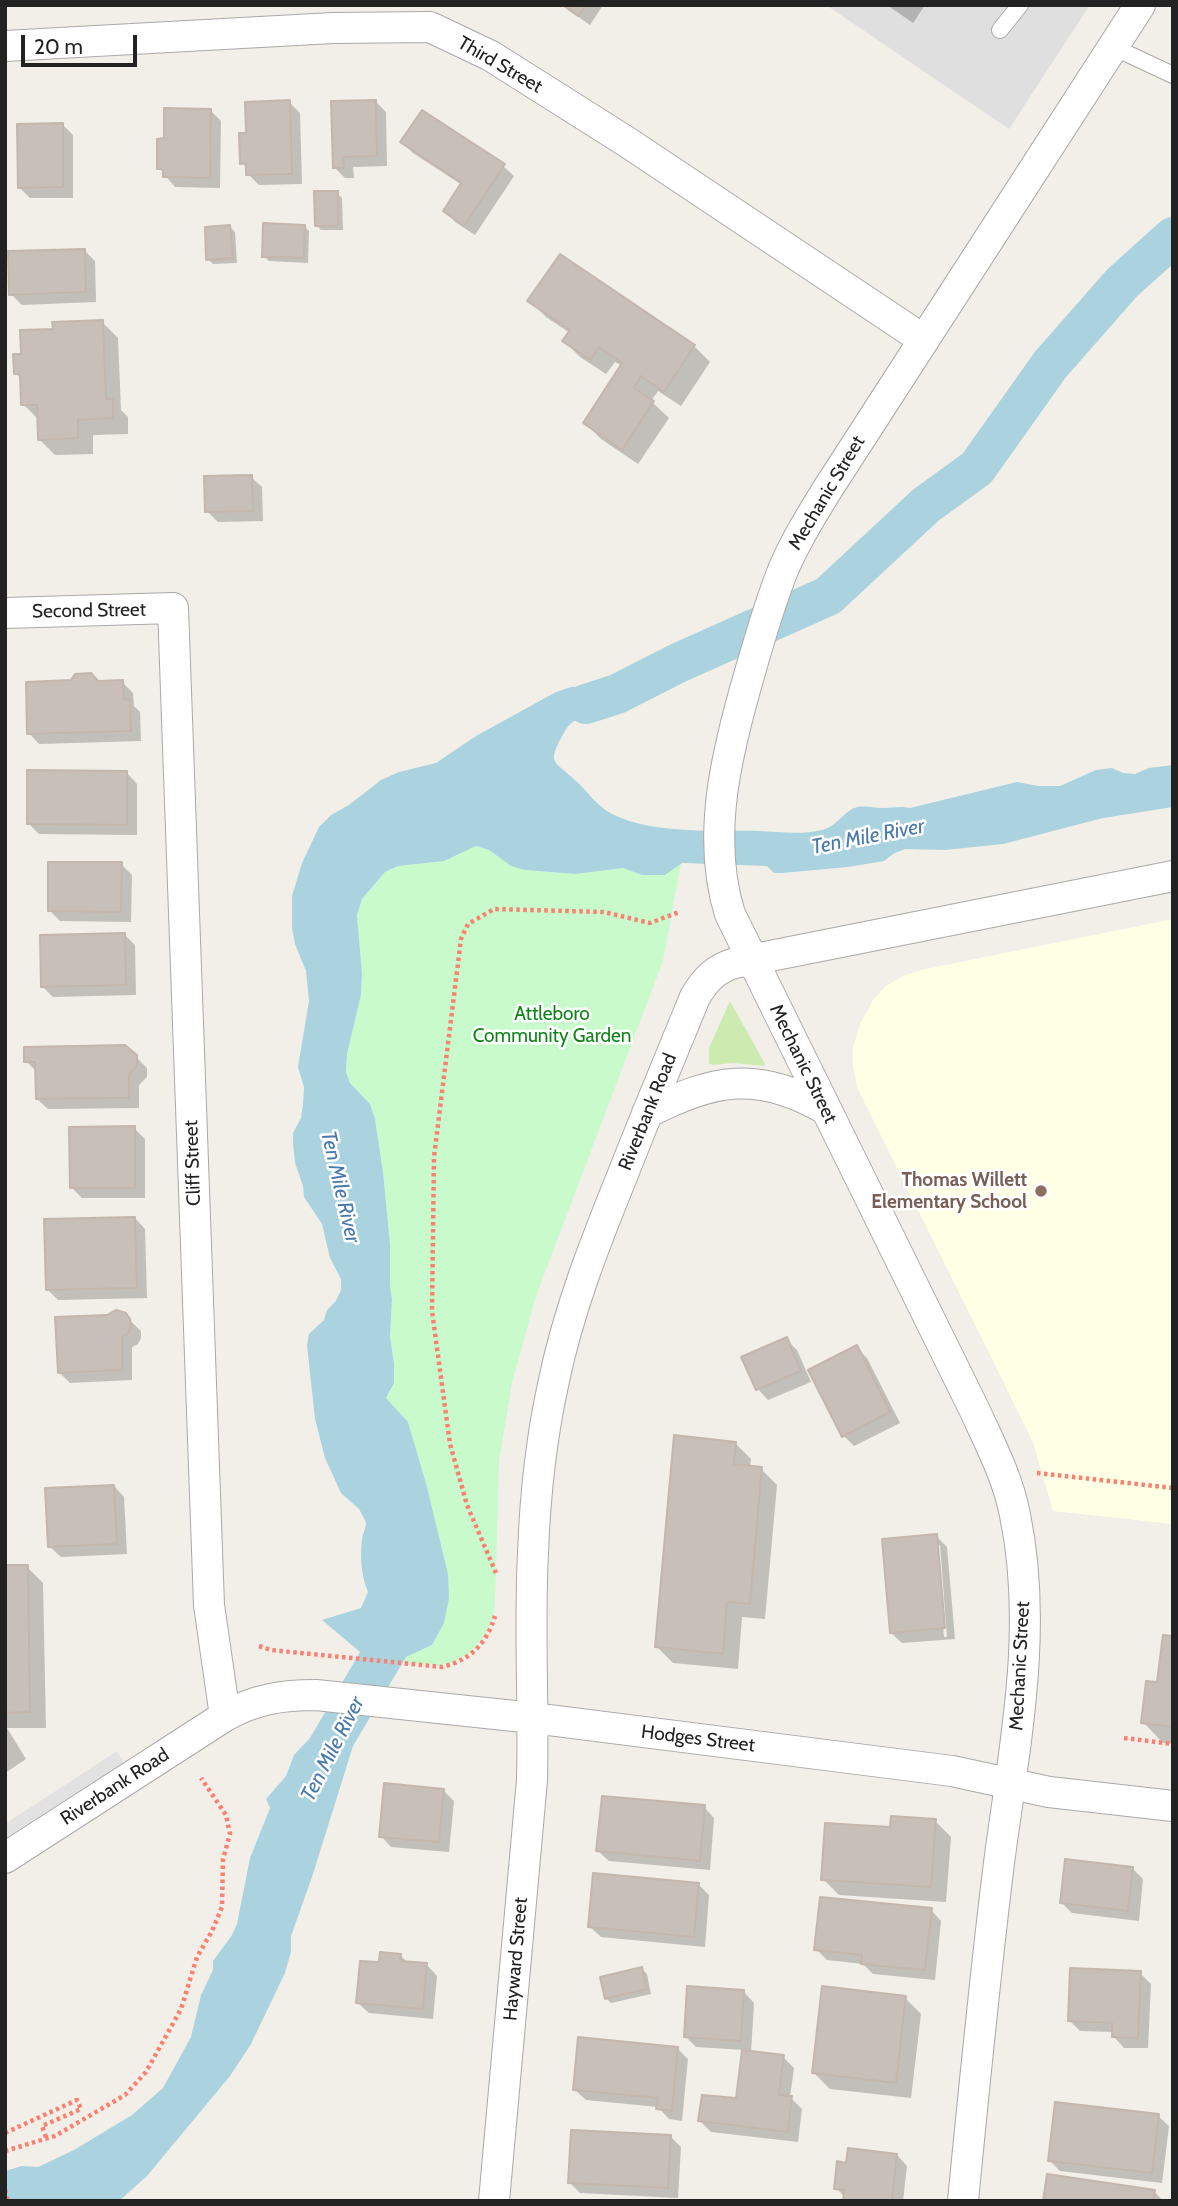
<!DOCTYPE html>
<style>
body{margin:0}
#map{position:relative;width:1178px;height:2206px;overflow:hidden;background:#f2efe9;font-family:Cabin,sans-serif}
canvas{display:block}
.frame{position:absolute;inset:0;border:7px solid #222;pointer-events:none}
.scale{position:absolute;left:21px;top:35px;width:116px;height:32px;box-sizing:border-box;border:4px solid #222;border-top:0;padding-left:9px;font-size:21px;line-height:24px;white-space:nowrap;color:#222;-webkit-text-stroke:5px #fff;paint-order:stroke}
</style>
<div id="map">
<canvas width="1178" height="2206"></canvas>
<div class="frame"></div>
<div class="scale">20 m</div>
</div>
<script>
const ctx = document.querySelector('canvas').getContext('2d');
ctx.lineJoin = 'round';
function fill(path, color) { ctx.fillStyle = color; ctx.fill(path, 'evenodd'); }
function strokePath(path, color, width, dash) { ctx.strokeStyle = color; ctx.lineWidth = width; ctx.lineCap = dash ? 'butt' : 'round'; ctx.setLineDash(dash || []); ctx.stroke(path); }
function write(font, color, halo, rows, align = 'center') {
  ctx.font = font + ' Cabin,sans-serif'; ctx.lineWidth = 5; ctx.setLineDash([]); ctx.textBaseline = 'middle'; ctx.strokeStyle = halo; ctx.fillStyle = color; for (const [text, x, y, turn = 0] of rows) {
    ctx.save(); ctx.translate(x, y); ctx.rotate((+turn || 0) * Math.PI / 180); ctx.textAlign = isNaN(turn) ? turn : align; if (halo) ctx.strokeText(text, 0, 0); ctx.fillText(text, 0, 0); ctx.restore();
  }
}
fill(new Path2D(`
 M826,5H1090L1009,129Z`), '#e0dfdf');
fill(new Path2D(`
 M1173,919V1524L1053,1511L1033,1442L857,1087L853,1065V1048L860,1024L873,1000L886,986L903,976L921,970Z`), '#ffffe5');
fill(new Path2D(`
 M730,1001L764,1062L765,1066L733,1063L712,1065L709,1063V1048Z`), '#cdebb0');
fill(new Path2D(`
 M476,846L489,850L511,866L525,870L575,874L623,868L642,875H665L681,863L663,961L536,1296L512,1383L499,1461L495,1608C490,1634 470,1661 442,1665C429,1666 416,1663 403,1662L406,1657L432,1645L448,1574L427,1487L408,1422L385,1398L390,1392L394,1363L390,1337L392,1299L390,1287V1244L383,1172L375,1119L370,1104L350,1083L346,1072L347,1054L361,995L362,974L357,915L362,899L385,872L398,866L444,861Z`), '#c8facc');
fill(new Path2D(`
 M117,1751L124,1763L5,1840V1824Z`), '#e2e2e2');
fill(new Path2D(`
 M637,683C629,692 621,703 610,709C594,719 576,712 565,731C545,766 554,759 577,782C587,791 595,803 607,811C646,835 714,830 759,831C780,832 801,835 822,830C836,827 841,815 852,809C863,804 872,808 883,808C893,808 900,806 910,808L1017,782L1038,786H1060L1096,770L1112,768L1123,773L1135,774L1149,768L1173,765V807L1103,818L1003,844L945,850L905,849L893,854L884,861L848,867L782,873H774L767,866L682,863L665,875H642L623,868L575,874L525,870L511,866L489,850L476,846L444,861L398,866L385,872L362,899L357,915L362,974L361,995L347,1054L346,1072L350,1083L370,1104L375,1119L383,1172L390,1244V1286L392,1299L390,1337L394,1363V1383L386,1398L408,1422L427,1487L448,1574L449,1598L444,1623L432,1645L406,1657L353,1746L312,1877L291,1936V1952L285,1973L251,2044L230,2076L147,2176L119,2201H5V2171L22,2166L38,2167L74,2150L132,2115L163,2088L191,2037L201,1995L213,1970V1961L232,1935L237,1924L250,1858L270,1808L266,1799L286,1776L294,1755L310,1738L360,1652L322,1620L361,1608L368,1592C361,1576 360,1556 362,1539C363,1533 366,1528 366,1522L359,1509L341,1493L325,1458L315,1419L307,1345L309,1334L324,1320L327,1310L336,1301L341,1290V1279L330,1258L322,1224L304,1197L303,1186L295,1163L293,1144V1133L301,1118L303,1104L304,1087L298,1067L309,1001L306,971L295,944L292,928V896L302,863L319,827L331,815L349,805L381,780L399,772L436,763L476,736L556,692L571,687Z`), '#aad3df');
fill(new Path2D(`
 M561,5H603L590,25Z
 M887,5H925L913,23Z
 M375,101L386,112L387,166L353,167L354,178H345L334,167Z
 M289,102L300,113L302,184L259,185L248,174V169L242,163L248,134Z
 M210,110L221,121L220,188L175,187L159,168L165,140Z
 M62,124L73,135V198H30L20,188Z
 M402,142L503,166L514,176L475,235L455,222L445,211L462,185L413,153Z
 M337,193L342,198L343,230H321L316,225Z
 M304,226L309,231L308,263L269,261L264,256Z
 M230,227L235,232L237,263L213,264L208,259Z
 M84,250L95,261L96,302L22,305L11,294Z
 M530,301L694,346L710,362L681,406L658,391L651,401L669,418L638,464L601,439L585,423L622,366L615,362L606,374L580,357L564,341L570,333L546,317Z
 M102,322L118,338L121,410L128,417V434L93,435V454L55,455L39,439V420L23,404L22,380L16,373L55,331Z
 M251,477L262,487L263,521L218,522L207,511Z
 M122,682L133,693L134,706L140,712L141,741L39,744L29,733L98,683Z
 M127,773L137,784V835L39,834L28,823Z
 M121,864L132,875L131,922L60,921L50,911Z
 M125,935L135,945L136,995L53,997L42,986Z
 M136,1057L147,1068V1077L139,1085V1108L48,1109L37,1099V1072L26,1061Z
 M134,1128L145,1139V1198H82L72,1188Z
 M135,1218L145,1229L147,1298L58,1300L47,1289Z
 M121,1312L141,1331V1338L138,1344L132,1347V1380L70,1383L59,1372L107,1316Z
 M786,1339L797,1350L811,1382L768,1400L758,1389Z
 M856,1347L867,1358L900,1423L854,1446L844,1436Z
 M735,1443L751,1459L750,1467L761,1469L777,1485L765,1619L742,1617L738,1669L673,1663L657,1647Z
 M114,1486L124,1497L127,1554L61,1557L50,1547Z
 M936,1536L947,1547L955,1639L902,1643L891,1633ZM936,1545H940L947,1637H944Z
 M5,1567H27L43,1583L46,1728H7L26,1759L5,1773Z
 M1173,1638V1744L1163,1743L1143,1722L1158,1684Z
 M444,1791L454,1801L449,1852L391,1847L381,1836Z
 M704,1807L714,1818L710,1870L609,1861L598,1851Z
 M935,1821L951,1837L946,1902L839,1895L823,1879L892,1829Z
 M1132,1868L1143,1879L1139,1921L1072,1913L1062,1903Z
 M699,1885L709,1895L705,1947L601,1937L590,1927Z
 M931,1910L941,1921L935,1980L873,1974L863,1964L827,1960L816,1949Z
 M400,1955L408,1963L427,1965L437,1976L433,2019L369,2013L358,2003L380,1964Z
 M642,1969L647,1974L651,1994L611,2003L606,1998Z
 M1140,1973L1151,1984L1148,2048H1124L1114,2037V2032L1080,2031L1069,2020Z
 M744,1992L754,2003L751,2053L783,2057L794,2068L790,2097L802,2109L798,2142L711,2132L700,2121L738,2100L744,2050L696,2047L685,2036Z
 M905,1998L921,2014L911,2098L830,2089L814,2073Z
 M677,2048L688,2059L682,2121L669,2119L658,2107L586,2100L575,2090Z
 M1158,2116L1169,2126L1162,2183L1060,2171L1050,2161Z
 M670,2136L681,2147L678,2198L580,2193L569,2182Z
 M897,2155L907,2166L903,2201H845V2197L836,2188L848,2165Z
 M1154,2191L1163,2201H1045Z`), '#0003');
strokePath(new Path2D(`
 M586,704L617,694L678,663L828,596L926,505L977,468L1050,365L1122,283L1173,237`), '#aad3df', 40);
const building = new Path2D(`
 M563,5H586L578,16Z
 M290,100L292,174L246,175V163L240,164L239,133H246L245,102Z
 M376,100L377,156L343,157L344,168H333L331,101Z
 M164,108L211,109L210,178L163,177V169H157V139L164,138Z
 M422,110L505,164L464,226L443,211L461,183L400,142Z
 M63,123V187L18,188L17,124Z
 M314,191H338V226H315Z
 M263,223L305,225L304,258L262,257Z
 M230,225L233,258L206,260L205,227Z
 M85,249L86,292L9,295L8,251Z
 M560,254L695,345L664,392L641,376L634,388L654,401L622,450L583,423L622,363L599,347L590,360L562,341L570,330L527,301Z
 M103,320L106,399H113V418L78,420V438L38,440L37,405H21L20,374H14L13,354H21L20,330L53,329L52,322Z
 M252,475L253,511L205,512L204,476Z
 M91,673L98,681L123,680L124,699L130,700L131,731L27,734L26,682L71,680L75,674Z
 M27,770L127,771V825L27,824Z
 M48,862H122L121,912L48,911Z
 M125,933L126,985L41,987L40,935Z
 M125,1045L137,1055V1066L129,1074V1098L36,1099L35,1062H24V1047Z
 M135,1126V1188H70L69,1127Z
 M135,1217L137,1288L46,1290L44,1219Z
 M116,1310L126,1313L130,1319L131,1326L128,1334L122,1337V1370L58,1373L55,1317L107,1315Z
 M787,1337L801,1371L756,1390L741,1357Z
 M857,1345L890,1412L842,1437L808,1370Z
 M674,1435L736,1442L734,1464L762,1467L750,1604L727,1602L723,1654L655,1647Z
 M114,1485L117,1544L48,1547L45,1488Z
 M937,1534L945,1628L890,1633L882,1539Z
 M5,1565H28L30,1712L5,1713Z
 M1163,1635L1173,1636V1727L1141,1723L1146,1681L1157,1682Z
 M384,1783L444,1789L439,1842L379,1837Z
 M602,1796L705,1805L700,1861L596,1851Z
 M891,1816L936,1819L931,1887L821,1880L825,1823L890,1827Z
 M1065,1859L1133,1867L1128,1911L1060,1903Z
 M593,1873L699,1883L694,1937L588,1927Z
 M820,1897L932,1908L925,1970L861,1964L862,1955L814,1950Z
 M380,1952L401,1954L400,1961L427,1963L423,2009L356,2003L360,1961L379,1962Z
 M642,1967L647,1989L605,1999L600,1977Z
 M1070,1968L1141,1971L1138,2038L1112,2037V2023L1068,2021Z
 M687,1986L744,1990L741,2041L684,2037Z
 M822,1986L906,1996L896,2083L812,2073Z
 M578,2037L678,2047L672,2111L656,2109L658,2098L573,2090Z
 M742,2050L784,2055L779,2095L792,2096L788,2132L698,2121L702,2095L736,2098Z
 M1055,2102L1159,2114L1152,2173L1048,2161Z
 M571,2130L671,2135L668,2188L568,2183Z
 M848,2148L897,2154L892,2201H843L844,2190L834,2189L837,2161L846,2163Z
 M1047,2174L1155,2190L1153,2201H1043Z`);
fill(building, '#c7bfb8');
strokePath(building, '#c4b6ab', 2);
const service = new Path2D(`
 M1000,30L1020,5
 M1113,47L1173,75`);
const minor = new Path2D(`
 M5,46L333,28L430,27L491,56L627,142L924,340
 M5,613L173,608L209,1605L225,1716
 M647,1113C713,1079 758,1070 825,1109
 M5,1858L225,1716C256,1699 282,1695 316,1695L533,1718L952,1771L1049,1792L1173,1806
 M494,2201L532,1780C534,1705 529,1629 533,1553C535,1497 541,1440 553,1385C568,1311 595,1243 623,1174C646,1115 671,1056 695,997C705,980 715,969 735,963L1173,876
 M963,2201C974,2088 985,1975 999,1863C1014,1748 1039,1630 1015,1515C1008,1478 990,1444 975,1411L730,914C705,835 728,748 750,672C760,637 770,603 783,570C795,542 811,516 827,490L1140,5`);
strokePath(service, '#a9a9a9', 18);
strokePath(minor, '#a9a9a9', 32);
strokePath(new Path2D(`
 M1037,1473L1173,1488
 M496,1573L467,1505L450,1444L432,1311L434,1157L461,939L468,924L494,909L604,912L650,923L679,912
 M259,1646L271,1650L442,1667C470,1660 486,1645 495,1616
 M1124,1738L1173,1744
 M5,2133L77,2100L81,2109L42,2126L47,2140
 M5,2151L55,2136L125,2095L146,2072L181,2009L197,1957L212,1931L222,1907L223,1859L230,1834L226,1815L201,1778
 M5,2190L8,2201`), '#fa8072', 4.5, [3.5, 3.5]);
strokePath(service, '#fff', 16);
strokePath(minor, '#fff', 30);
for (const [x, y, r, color] of [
 [1041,1191,7,"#8d6e63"]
]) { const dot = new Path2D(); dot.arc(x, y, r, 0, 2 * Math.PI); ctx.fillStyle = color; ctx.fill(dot); strokePath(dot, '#fff', 2.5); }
write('19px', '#222', '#fff', [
 ["Third Street",500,65,30],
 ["Mechanic Street",827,493,-59],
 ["Second Street",89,611,-1],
 ["Mechanic Street",803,1064,64],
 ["Riverbank Road",648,1112,-68],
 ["Cliff Street",193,1163,-92],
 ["Mechanic Street",1020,1666,-87],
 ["Hodges Street",698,1739,7],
 ["Riverbank Road",115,1787,-33],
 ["Hayward Street",516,1959,-85]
]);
write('19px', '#0c8416', '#fff', [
 ["Attleboro",552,1014],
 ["Community Garden",552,1036]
]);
write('bold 19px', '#785e54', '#fff', [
 ["Thomas Willett",1027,1180],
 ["Elementary School",1027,1202]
], 'right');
write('italic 21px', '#4a7aab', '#fff', [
 ["Ten Mile River",868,837,-11],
 ["Ten Mile River",340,1187,77],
 ["Ten Mile River",333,1749,-63]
]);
</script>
